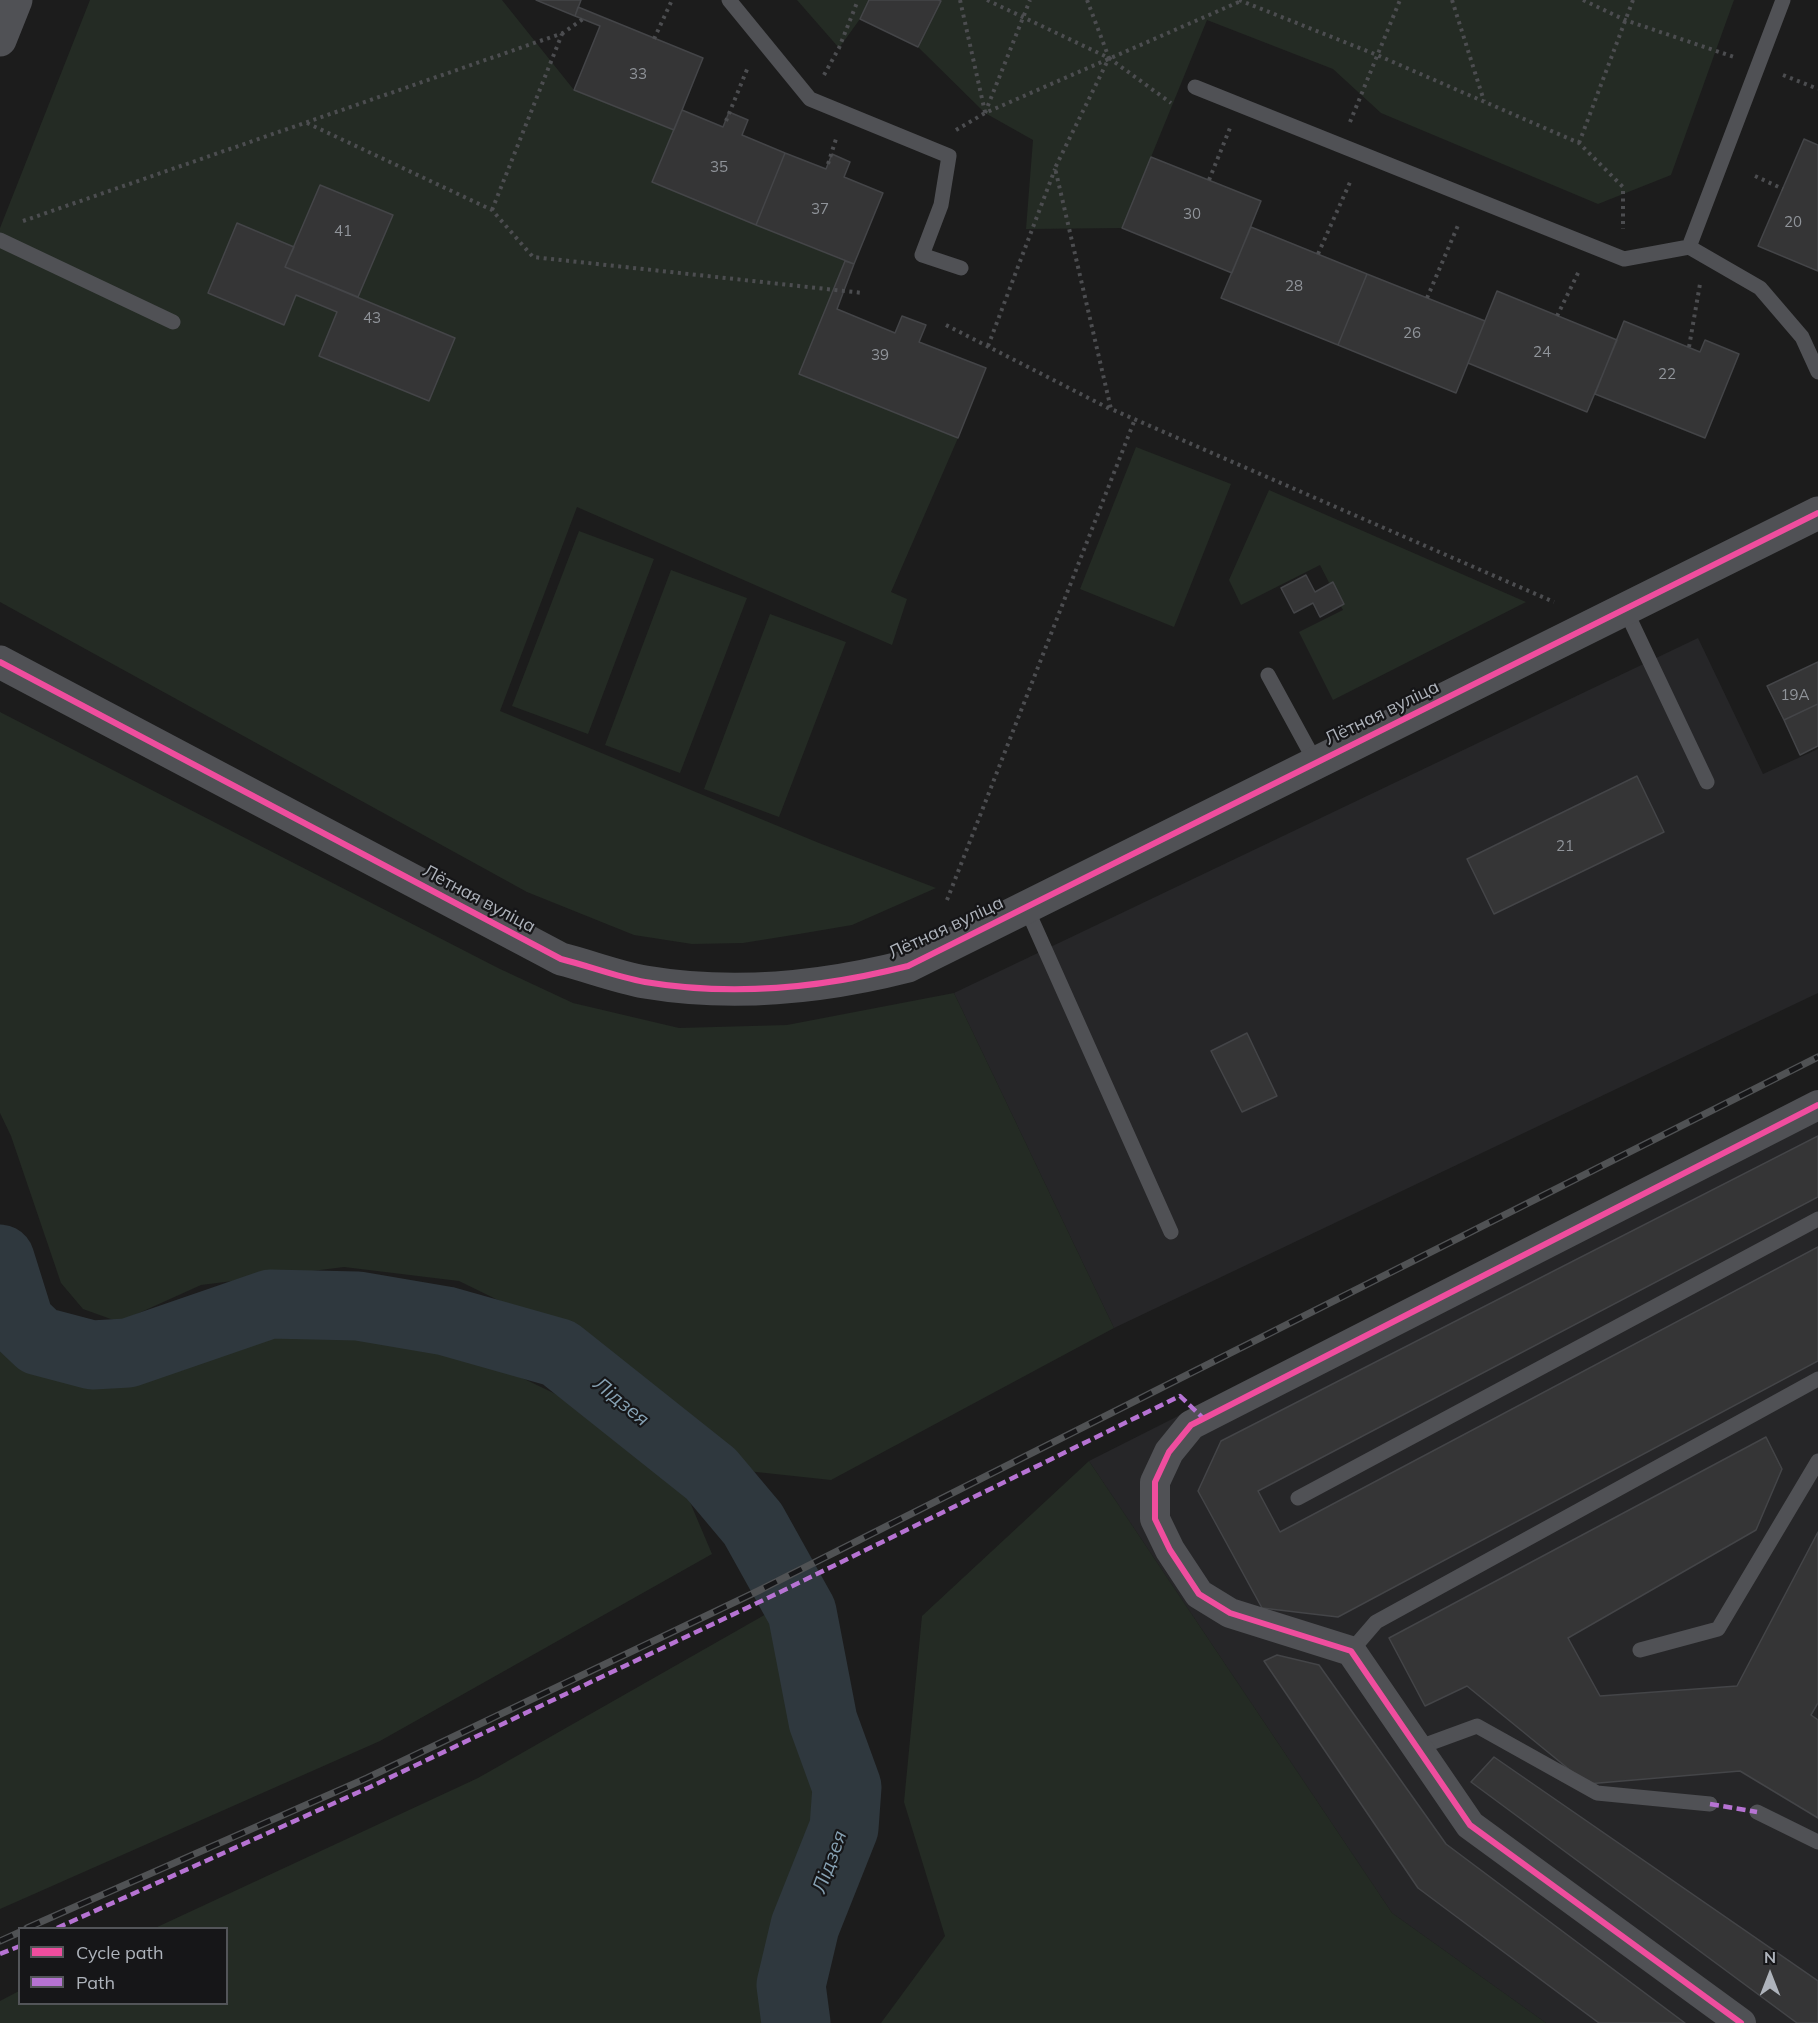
<!DOCTYPE html>
<meta charset="utf-8">
<style>
body{margin:0}
#map{position:relative;width:1818px;height:2023px;overflow:hidden;background:#1c1c1c;font-family:Mulish,sans-serif}
canvas{display:block}
.legend{position:absolute;left:18px;top:1927px;width:210px;height:78px;box-sizing:border-box;background:#161618;border:2px solid #535559;margin:0;padding:8px 10px;list-style:none;font-size:18px;color:#aeb3bb}
.legend li{display:flex;align-items:center;gap:12px;height:30px}
.legend b{width:30px;border:2px solid #535559}
.north{position:absolute;left:1740px;top:1945px;width:60px;height:60px;-webkit-text-stroke:4px #161618;paint-order:stroke;rotate:0deg;font-size:16px;font-weight:700;line-height:24px;text-align:center;color:#aeb3bb}
.north::after{content:'';display:block;margin:auto;width:21px;height:27px;background:#aeb3bb;clip-path:polygon(50% 0,100% 100%,50% 72%,0 100%)}
</style>
<div id="map">
<canvas width="1818" height="2023"></canvas>
<ul class="legend">
<li><b style="height:8px;background:#ef4d9e"></b>Cycle path</li>
<li><b style="height:8px;background:#b673d3"></b>Path</li>
</ul>
<div class="north">N</div>
</div>
<script>
const ctx = document.querySelector('canvas').getContext('2d');
ctx.lineJoin = 'round';
function fill(path, color) { ctx.fillStyle = color; ctx.fill(path, 'evenodd'); }
function strokePath(path, color, width, dash) { ctx.strokeStyle = color; ctx.lineWidth = width; ctx.lineCap = dash ? 'butt' : 'round'; ctx.setLineDash(dash || []); ctx.stroke(path); }
function write(font, color, halo, rows, align = 'center') {
  ctx.font = font + ' Mulish,sans-serif'; ctx.lineWidth = 4.5; ctx.setLineDash([]); ctx.textBaseline = 'middle'; ctx.strokeStyle = halo; ctx.fillStyle = color; for (const [text, x, y, turn = 0] of rows) {
    ctx.save(); ctx.translate(x, y); ctx.rotate((+turn || 0) * Math.PI / 180); ctx.textAlign = isNaN(turn) ? turn : align; if (halo) ctx.strokeText(text, 0, 0); ctx.fillText(text, 0, 0); ctx.restore();
  }
}
fill(new Path2D(`
 M1698,638L1763,774L1818,749V993L1114,1328L954,993Z
 M1818,1093V2023H1546L1392,1913L1089,1461Z`), '#262628');
fill(new Path2D(`
 M90,0H502L574,90L674,130L652,182L845,261L800,374L958,438L891,592L907,599L892,645L577,507L500,711L819,843L936,888L852,925L799,934L743,943L692,944L634,935L527,892L0,602V228Z
 M797,0H869L860,19L839,48Z
 M938,0H1734L1671,175L1598,204L1381,113L1333,69L1207,20L1122,228L1026,229L1033,140L985,113L918,47L940,1Z
 M1136,447L1231,484L1174,627L1080,589Z
 M1269,490L1526,602L1333,700L1299,632L1343,610L1320,565L1241,605L1229,580Z
 M579,531L654,559L588,734L512,706Z
 M671,570L747,598L680,773L605,745Z
 M770,614L846,642L779,817L704,789Z
 M0,712L498,968L573,1003L679,1028L787,1025L954,993L1114,1328L831,1480L747,1471L588,1344L459,1281L344,1267L201,1285L119,1322L83,1309L61,1283L11,1136L0,1113Z
 M0,1297L19,1341L123,1377L183,1370L232,1345L345,1324L443,1340L566,1399L684,1488L712,1554L380,1741L0,1909Z
 M1089,1461L1392,1913L1546,2023H881L945,1936L904,1802L922,1616Z
 M775,1609L835,1789L798,1909L792,1995L802,2023H0V2001L19,1991L20,2004H226V1928H155L478,1778Z`), '#242b24');
strokePath(new Path2D(`
 M0,1259L20,1323L39,1341L92,1355L128,1353L270,1304L358,1306L446,1321L559,1353L711,1474L753,1524L802,1612L823,1721L847,1787L844,1828L805,1926L791,1985L796,2023`), '#2f383e', 69);
const building = new Path2D(`
 M536,0H581L575,16Z
 M869,0H938L941,1L918,47L860,19Z
 M578,7L703,58L674,130L574,90L600,26L575,16Z
 M682,110L723,127L729,112L748,120L742,135L785,153L756,225L652,182Z
 M1804,139L1818,145V271L1758,246Z
 M785,153L826,169L832,154L850,162L844,177L883,193L854,264L756,225Z
 M1151,157L1261,201L1232,273L1122,228Z
 M320,185L393,215L358,297L285,267Z
 M237,223L294,247L285,267L455,338L429,401L319,356L337,312L296,295L284,325L208,293Z
 M1251,227L1367,274L1338,345L1221,298Z
 M845,261L854,264L837,309L895,333L902,316L926,325L919,342L986,368L958,438L799,374Z
 M1367,274L1485,321L1456,393L1338,345Z
 M1497,291L1617,340L1587,412L1468,363Z
 M1624,321L1700,352L1705,340L1739,354L1705,438L1595,394Z
 M1306,575L1315,592L1333,582L1344,604L1320,617L1313,603L1294,613L1281,588Z
 M1818,662V704L1784,720L1767,686Z
 M1818,704V746L1800,755L1784,720Z
 M1637,776L1664,832L1494,914L1467,859Z
 M1247,1033L1277,1096L1242,1112L1211,1051Z
 M1818,1136V1197L1258,1491L1280,1532L1818,1247V1361L1338,1617L1262,1608L1198,1491L1221,1441Z
 M1766,1437L1782,1469L1756,1530L1568,1638L1600,1696L1737,1686L1818,1532V1703L1811,1715L1818,1720V1818L1740,1771L1587,1784L1467,1686L1425,1706L1389,1638Z
 M1277,1655L1319,1665L1446,1844L1685,2023H1599L1418,1888L1264,1661Z
 M1494,1757L1818,1981V2023H1797L1471,1782Z`);
fill(building, '#353536');
strokePath(building, '#444548', 1.5);
strokePath(new Path2D(`
 M960,0L985,112
 M987,0L1109,58L1171,103
 M1087,0L1109,58L1055,168L1111,409L1554,602
 M1239,0L1377,55L1579,143L1623,187V229
 M1452,0L1484,101
 M1583,0L1625,20L1734,57
 M654,39L672,0
 M824,75L839,48L858,0
 M1783,75L1818,89
 M985,113L1030,0
 M726,121L748,67
 M1350,122L1400,0
 M307,123L492,210L533,257L863,293
 M956,130L985,113L1241,1
 M1579,143L1633,0
 M828,164L836,139
 M1755,176L1783,189
 M1209,180L1230,128
 M492,210L562,34
 M23,221L563,33L583,19
 M1318,254L1351,180
 M1427,298L1459,223
 M1557,316L1579,271
 M946,325L1110,409
 M988,346L1055,169
 M1689,347L1700,284
 M947,900L1135,419`), '#4c4d50', 4, [3, 4.5]);
strokePath(new Path2D(`
 M729,0L810,99L949,156L941,205L922,255L961,268
 M1195,87L1624,259L1689,247L1760,288L1802,337L1818,372
 M0,240L173,322
 M1689,247L1783,0
 M1625,609L1707,782
 M1268,675L1316,763
 M1026,907L1171,1232
 M1298,1498L1818,1219
 M1640,1650L1718,1629L1818,1461
 M1351,1651L1376,1622L1818,1379
 M1417,1748L1477,1726L1597,1793L1710,1804
 M1757,1812L1818,1842`), '#505155', 15);
strokePath(new Path2D(`
 M1741,2023L1470,1825L1351,1651L1230,1613L1199,1594L1170,1550L1155,1519V1482L1169,1452L1191,1425L1818,1105`), '#505155', 30);
strokePath(new Path2D(`
 M0,40L16,0
 M0,662L561,959C589,966 617,977 645,982C734,997 822,988 908,966L1818,513`), '#505155', 33);
const rail = new Path2D(`
 M27,1928L367,1778L758,1591L1818,1057
 M0,1941L20,1932`);
strokePath(rail, '#505254', 7);
strokePath(rail, '#161618', 4.5, [14]);
strokePath(new Path2D(`
 M1710,1804L1757,1812
 M57,1928L370,1787L774,1595L1180,1396L1204,1419
 M0,1954L20,1946`), '#b673d3', 4.5, [9, 4.5]);
strokePath(new Path2D(`
 M0,662L561,959C589,966 617,977 645,982C734,997 822,988 908,966L1818,513
 M1741,2023L1470,1825L1351,1651L1230,1613L1199,1594L1170,1550L1155,1519V1482L1169,1452L1191,1425L1818,1105`), '#ef4d9e', 6);
write('15px', '#90949a', null, [
 ["33",638,74],
 ["35",719,167],
 ["37",820,209],
 ["30",1192,214],
 ["20",1793,222],
 ["41",343,231],
 ["28",1294,286],
 ["43",372,318],
 ["26",1412,333],
 ["24",1542,352],
 ["39",880,355],
 ["22",1667,374],
 ["19А",1795,695],
 ["21",1565,846]
]);
write('18px', '#aeb3bb', '#161618', [
 ["Лётная вуліца",1382,713,-26],
 ["Лётная вуліца",479,899,28],
 ["Лётная вуліца",946,928,-25]
]);
write('italic 20px', '#87a2b4', '#161618', [
 ["Лідзея",621,1402,39],
 ["Лідзея",830,1862,-70]
]);
</script>
